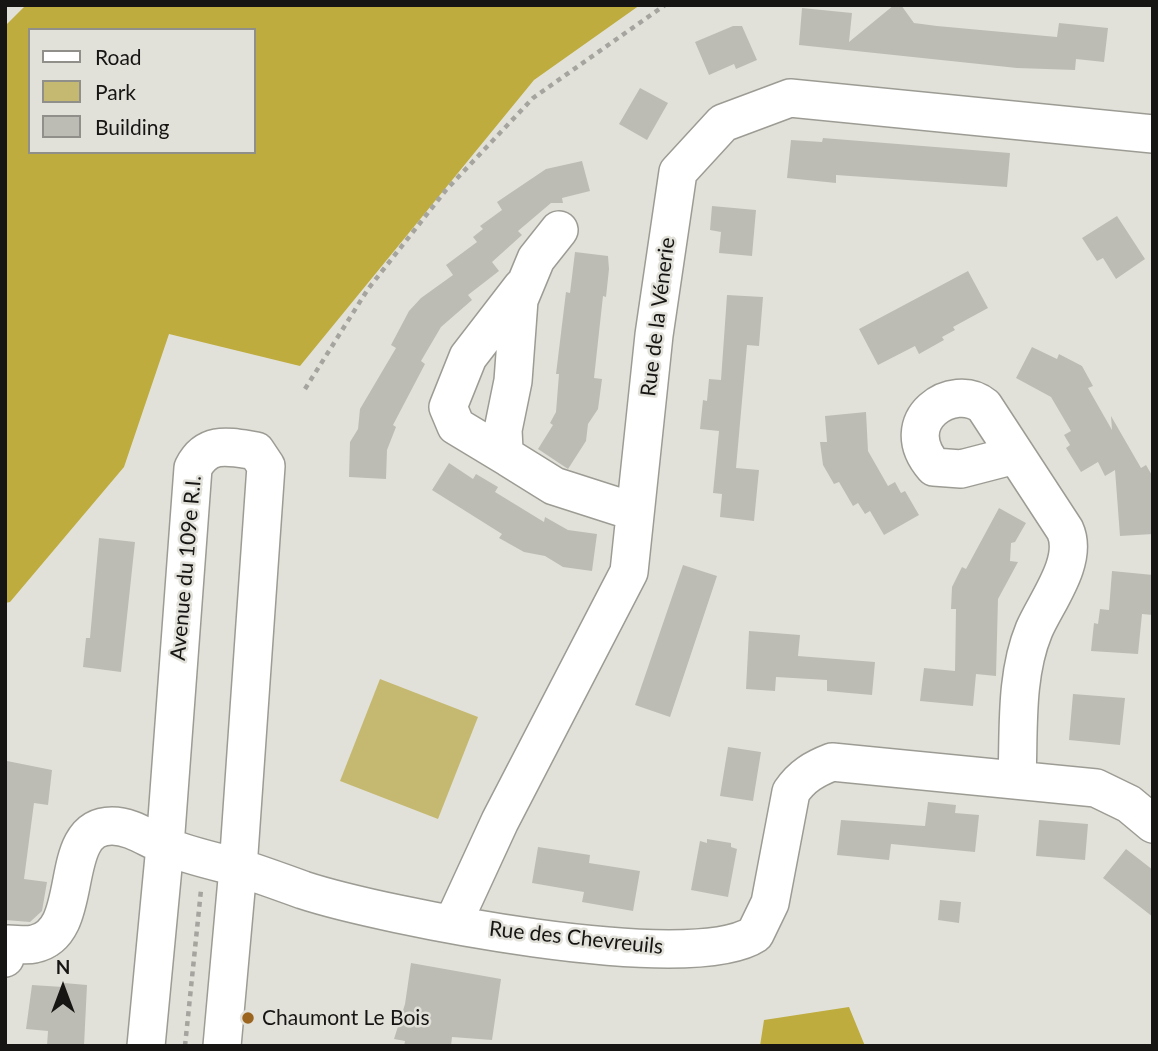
<!DOCTYPE html>
<meta charset="utf-8">
<style>
body{margin:0}
#map{position:relative;width:1158px;height:1051px;overflow:hidden;background:#e2e1d9;font-family:Lato,sans-serif}
canvas{display:block}
.frame{position:absolute;inset:0;border:7px solid #161513;pointer-events:none}
.legend{position:absolute;left:28px;top:28px;width:228px;height:126px;box-sizing:border-box;background:#e2e1d9;border:2px solid #908f8a;margin:0;padding:9px 12px;list-style:none;font-size:21px;color:#161513}
.legend li{display:flex;align-items:center;gap:14px;height:35px}
.legend b{width:35px;border:2px solid #908f8a}
.north{position:absolute;left:28px;top:953px;width:70px;height:70px;-webkit-text-stroke:5px #e2e1d9;paint-order:stroke;rotate:0deg;font-size:19px;font-weight:700;line-height:28px;text-align:center;color:#161513}
.north::after{content:'';display:block;margin:auto;width:24px;height:32px;background:#161513;clip-path:polygon(50% 0,100% 100%,50% 72%,0 100%)}
</style>
<div id="map">
<canvas width="1158" height="1051"></canvas>
<div class="frame"></div>
<ul class="legend">
<li><b style="height:9px;background:#fff"></b>Road</li>
<li><b style="height:19px;background:#c5b971"></b>Park</li>
<li><b style="height:19px;background:#bdbcb4"></b>Building</li>
</ul>
<div class="north">N</div>
</div>
<script>
const ctx = document.querySelector('canvas').getContext('2d');
ctx.lineJoin = 'round';
function fill(path, color) { ctx.fillStyle = color; ctx.fill(path, 'evenodd'); }
function strokePath(path, color, width, dash) { ctx.strokeStyle = color; ctx.lineWidth = width; ctx.lineCap = dash ? 'butt' : 'round'; ctx.setLineDash(dash || []); ctx.stroke(path); }
function write(font, color, halo, rows, align = 'center') {
  ctx.font = font + ' Lato,sans-serif'; ctx.lineWidth = 5; ctx.setLineDash([]); ctx.textBaseline = 'middle'; ctx.strokeStyle = halo; ctx.fillStyle = color; for (const [text, x, y, turn = 0] of rows) {
    ctx.save(); ctx.translate(x, y); ctx.rotate((+turn || 0) * Math.PI / 180); ctx.textAlign = isNaN(turn) ? turn : align; if (halo) ctx.strokeText(text, 0, 0); ctx.fillText(text, 0, 0); ctx.restore();
  }
}
fill(new Path2D(`
 M380,679L478,717L438,819L340,781Z`), '#c5b971');
fill(new Path2D(`
 M26,5H640L534,80L300,366L169,334L124,467L10,602L5,603V26ZM30,30H254V152H30Z
 M849,1007L865,1046H760L764,1020Z`), '#beac3e');
fill(new Path2D(`
 M894,5H901L914,23L937,26L1057,37L1059,23L1108,28L1104,62L1076,59L1075,70L1017,68L799,45L802,8L852,13L849,42Z
 M733,26H742L757,60L736,69L734,64L709,75L695,42Z
 M640,88L668,103L647,140L619,124Z
 M823,138L1010,153L1007,187L836,175V183L787,178L791,140L822,142Z
 M582,161L590,191L562,198L563,203H551L518,231L522,235L492,262L499,271L468,295L472,300L441,327L421,361L425,364L393,425L396,427L387,450L386,479L349,477L350,442L358,429L360,409L396,348L391,345L409,311L421,298L453,275L446,265L477,242L473,237L483,229L480,226L502,210L497,202L546,169Z
 M712,206L756,210L752,256L719,253L721,232L710,230Z
 M1117,216L1145,259L1116,279L1103,258L1097,261L1082,238Z
 M575,252L608,256L609,269L606,297L603,296L594,378L602,379L598,409L588,424L586,441L568,469L538,449L553,425L550,423L556,412L559,374H556L566,292L570,293Z
 M968,271L988,308L953,327L955,330L942,337L944,340L919,354L915,346L878,365L859,329Z
 M727,295L763,297L759,346L747,345L736,468L759,470L754,521L720,517L722,494L713,493L719,431L700,429L703,400L707,401L709,379L721,380Z
 M1032,347L1057,359L1059,354L1082,366L1093,386L1088,388L1112,430L1111,416L1141,468L1146,465L1153,477V534L1120,536L1115,470L1105,476L1098,462L1081,472L1066,448L1070,445L1064,435L1071,431L1051,397L1016,378Z
 M866,412L868,451L888,486L895,482L901,493L905,491L919,515L884,535L870,511L865,514L858,503L853,506L839,482L834,484L823,465L820,442H827L825,416Z
 M449,463L473,479L476,474L498,487L495,492L544,522L545,517L568,530L597,534L592,571L563,567L545,556L524,552L499,538L502,534L432,490Z
 M999,508L1026,523L1015,542L1011,543L1010,561L1018,562L998,599L996,676L976,674L973,706L920,701L924,668L955,671L956,609H951L952,587L962,567L966,569Z
 M99,538L135,542L121,672L83,667L86,638H90Z
 M683,565L717,576L670,717L635,705Z
 M1112,571L1153,575V615L1142,614L1138,654L1091,651L1094,623L1098,624L1100,609L1109,610Z
 M749,631L800,635L798,656L875,662L872,695L827,691V680L776,677L775,691L746,689Z
 M1073,694L1125,698L1120,745L1069,740Z
 M728,747L761,752L753,801L720,796Z
 M7,761L52,770L48,805L34,803L24,879L47,882L42,911L30,922L5,920Z
 M928,802L956,805L955,813L979,815L975,852L891,844L889,860L837,855L841,820L925,826Z
 M1039,820L1088,824L1085,860L1036,856Z
 M707,839L731,843V847L737,849L728,897L691,890L700,841L707,843Z
 M538,847L590,855L589,863L640,871L633,911L582,902L584,892L532,883Z
 M1126,849L1153,870V917L1103,878Z
 M940,900L961,902L959,923L938,920Z
 M411,963L501,979L492,1040L452,1037L451,1046H404L405,1041L394,1039L405,1004Z
 M64,983L87,985L84,1046H47L48,1031L26,1029L32,985L63,987Z`), '#bdbcb4');
const minor = new Path2D(`
 M559,230L536,259L519,300L513,381L503,430L504,450L509,458L554,486L635,512
 M1015,455L961,469L934,467C893,420 954,381 984,406L1065,530C1079,561 1046,602 1034,630C1015,676 1019,730 1017,779
 M509,458L456,426L448,407L468,357L522,287
 M453,923L500,821L629,572L654,335L678,172L723,123L790,98L1153,134
 M5,958L8,944C16,944 26,946 34,944C89,933 54,826 112,826C132,826 148,839 166,846C189,856 214,861 237,867C259,874 281,882 303,890C382,916 690,977 755,934L770,903L791,792C802,776 814,769 832,762L1096,788L1129,804L1153,824
 M146,1046L165,846L193,468C207,440 230,447 256,451L266,466L238,868L222,1046`);
strokePath(minor, '#9d9c94', 40);
strokePath(new Path2D(`
 M305,389L368,289L446,190L533,98L665,5
 M185,1046L201,890`), '#a5a49e', 4.5, [5, 5]);
strokePath(minor, '#fff', 37);
for (const [x, y, r, color] of [
 [248,1018,7,"#9b651f"]
]) { const dot = new Path2D(); dot.arc(x, y, r, 0, 2 * Math.PI); ctx.fillStyle = color; ctx.fill(dot); strokePath(dot, '#e2e1d9', 2.5); }
write('21px', '#161513', '#e2e1d9', [
 ["Rue de la Vénerie",658,317,-83],
 ["Avenue du 109e R.I.",186,568,-85],
 ["Rue des Chevreuils",576,938,6]
]);
write('21px', '#161513', '#e2e1d9', [
 ["Chaumont Le Bois",262,1018]
], 'left');
</script>
